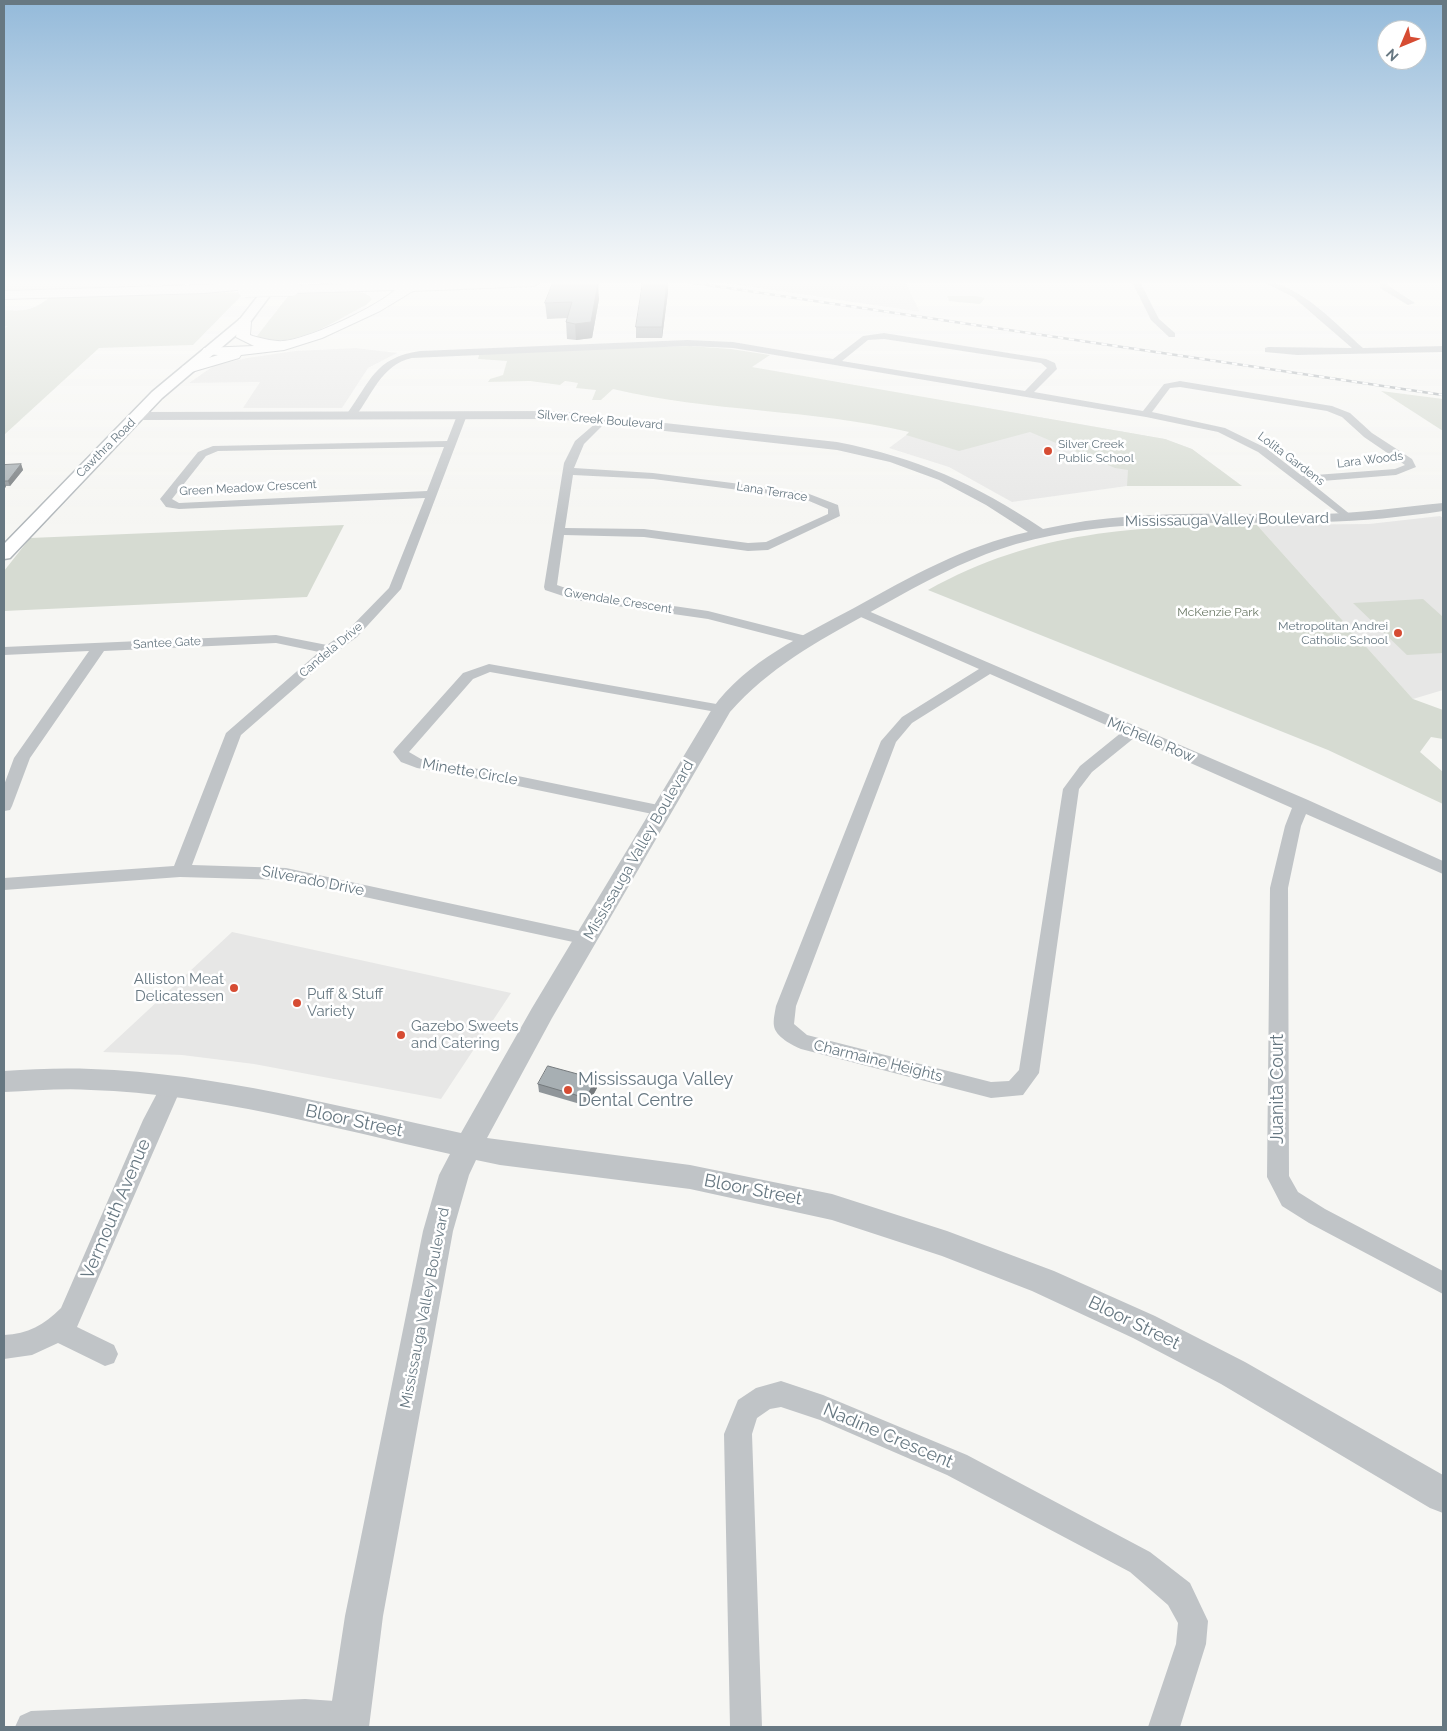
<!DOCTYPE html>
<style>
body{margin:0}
#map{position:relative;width:1447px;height:1731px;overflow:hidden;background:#f6f6f3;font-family:Raleway,sans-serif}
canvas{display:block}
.frame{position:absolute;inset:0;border:5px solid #677882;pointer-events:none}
.north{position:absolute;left:1377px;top:20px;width:50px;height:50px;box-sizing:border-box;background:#fff;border:1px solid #c2c9cd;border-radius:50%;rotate:225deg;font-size:14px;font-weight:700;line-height:20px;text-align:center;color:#677882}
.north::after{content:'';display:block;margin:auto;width:18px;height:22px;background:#d64c33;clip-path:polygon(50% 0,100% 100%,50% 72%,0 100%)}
</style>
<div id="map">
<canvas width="1447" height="1731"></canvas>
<div class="frame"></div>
<div class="north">N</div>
</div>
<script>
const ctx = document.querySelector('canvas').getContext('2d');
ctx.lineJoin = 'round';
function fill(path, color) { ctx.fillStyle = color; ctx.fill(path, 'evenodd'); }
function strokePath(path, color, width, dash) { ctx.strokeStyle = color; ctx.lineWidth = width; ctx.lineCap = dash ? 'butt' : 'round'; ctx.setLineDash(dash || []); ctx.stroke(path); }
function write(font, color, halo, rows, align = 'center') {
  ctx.font = font + ' Raleway,sans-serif'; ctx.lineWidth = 5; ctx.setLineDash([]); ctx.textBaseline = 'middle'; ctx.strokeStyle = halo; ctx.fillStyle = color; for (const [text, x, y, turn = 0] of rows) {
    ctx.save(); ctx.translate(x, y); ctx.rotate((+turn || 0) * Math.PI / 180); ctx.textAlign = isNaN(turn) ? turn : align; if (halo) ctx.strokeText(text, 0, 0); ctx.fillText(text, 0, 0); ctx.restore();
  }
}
fill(new Path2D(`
 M4,282H253L4,291Z
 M719,282H905L920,312Z
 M356,348L397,353L368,368L342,408H243L260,382L189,383L215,365L247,358L295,351Z
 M965,404L1165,439L1192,449L1242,486H1127L1012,502L949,467L889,448L909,433Z
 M1440,516L1443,518V690L1413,699L1257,525L1369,524Z
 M232,932L511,993L441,1099L254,1064L182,1055L103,1052Z`), '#e7e7e6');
fill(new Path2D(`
 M292,291C308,291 365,285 372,299L366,305C333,322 297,348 258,339L257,336Z
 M245,292L193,345L99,348L4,435V328L8,326L4,327V310C24,311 32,311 49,298Z
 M947,296H976L985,298L980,304L949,301Z
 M689,346L731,349L770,355L752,367L1165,439L1192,449L1242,486H1127L1128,470L1115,468L1030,432L959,451L906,435L909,432C812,409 709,412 613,389L601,400H592L596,390L576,388L578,383L565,381L560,385L530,381L488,382L490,379L503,375L507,361L478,359L479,355L452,353Z
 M1381,391L1443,399V431Z
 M344,525L307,597L4,611V571L30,538Z
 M1257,525L1413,699L1443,710V739L1431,737L1420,752L1443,772V804L1328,750L928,590C1036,530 1136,526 1257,525Z
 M1423,599L1443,617V653L1407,655L1353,603Z`), '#d6dbd2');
const secondary = new Path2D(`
 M269,282H280L248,325L162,398L10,558L4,559V544L152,392L240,319Z`);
const primary = new Path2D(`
 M239,282H251L254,285L248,289L204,293L4,299V291L204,285Z
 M402,282H540L534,286L413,291L380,311L322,338L284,350L241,355L239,358L188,373L181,369L183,366L218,355L204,354L202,351L204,348L254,346L236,337L239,319L244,318L251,322L250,335C257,338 277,342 283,341C309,339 376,307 395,290L292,293L288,292L286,289L288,286Z`);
strokePath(secondary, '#b0b6ba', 3);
strokePath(primary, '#b1b6b9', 2);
fill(new Path2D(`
 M1132,282H1140L1159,319L1175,333V337H1169L1151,320Z
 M1264,282C1298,282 1338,326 1363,348L1443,346V352L1297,355L1265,352V348L1268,347L1352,348L1293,297Z
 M1381,282H1389L1387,285L1415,303L1408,305L1380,288Z
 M884,333L1046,359L1055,363L1057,369L1034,392L1143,411L1164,384L1180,381L1332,406L1350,413L1372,433L1412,459L1416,467L1396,475L1310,482L1351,515V519L1347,520L1258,452L1218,432L1146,417L733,348L687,346L412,358C381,365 373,394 355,417L346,415C371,381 374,358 420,351L687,340L733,342L833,359L863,336ZM884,339L1041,363L1047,368L1025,391L842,361L868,340ZM1180,387L1327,411L1342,417L1364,437L1405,465L1395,469L1302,476L1266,448L1225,428L1152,412L1170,388Z
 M458,413L467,415L401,589L357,637L335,653L241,735L192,865L286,868L587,933L594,934L596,939L594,944L587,945L286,880L180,877L4,890V878L174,866L226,733L319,652L276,643L104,651L30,758L12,806L10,810L4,811V785L14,758L89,651L4,655V647L276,635L327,645L347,631L389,588L425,498L179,509L166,507L160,499L198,452L213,446L447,441ZM444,447L427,491L179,503L172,499L206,456L218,451Z
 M604,416L609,419L584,444L574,468L653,473L804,492L838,505L840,516L768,550L748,551L644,537L564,535L557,585L577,592L708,611L810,637L812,640L810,643L805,644L708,619L575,600L545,590L544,587L564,463L575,441ZM573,475L653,479L802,498L828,509V514L766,542L748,543L644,529L565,528Z
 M859,607L1308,800L1443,861V874L1306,814L1301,826L1288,888L1289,1176L1298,1192L1325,1209L1443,1271V1294L1309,1223L1282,1206L1267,1177L1270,888L1285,826L1292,808L1134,738L1092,772L1079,789L1039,1073L1023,1095L991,1098L801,1049C793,1046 775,1036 774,1026C773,1020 775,1012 776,1006L881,741L902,717L979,669L854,614L852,611ZM990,674L1122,732L1080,766L1063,789L1019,1070L1009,1081L991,1082L807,1035L794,1024L796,1006L896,742L912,723Z
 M489,664L722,705L729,709L722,713L490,672L473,679L409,752L421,759L513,775L668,807L670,811L668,815L662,816L513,785L417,768L401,762L393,752L395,749L463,673Z
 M171,1078L178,1080L182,1086L77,1327L114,1345L118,1354L114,1363L105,1366L58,1343L32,1355L4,1359V1335C28,1334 44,1325 61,1308L143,1120L164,1080Z
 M781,1381L823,1395L967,1455L1150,1552L1190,1583L1208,1621L1206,1644L1180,1727H1148L1176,1644L1178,1623L1168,1605L1130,1572L947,1475L820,1420L781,1407L770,1409L757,1418L752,1434L762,1727H730L724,1434L738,1400L756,1388Z
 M305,1699L350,1702L361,1707L366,1718L362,1727H15L20,1716L31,1711Z`), '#c0c4c7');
fill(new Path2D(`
 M556,411L837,442C918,458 974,483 1043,529C1133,508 1227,515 1319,514C1361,513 1402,507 1443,503V511C1403,517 1362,521 1321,522C1220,525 1114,516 1016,544C962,560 915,587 867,614C816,642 769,668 730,712L552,1018L487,1138L690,1165L832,1194L947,1231L1054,1271L1155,1316L1245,1362L1443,1475V1513L1430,1508L1221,1384L1133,1338L1032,1291L942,1256L832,1220L690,1189L500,1165L476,1160L469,1175L453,1231L383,1616L369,1727H328L345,1616L423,1231L439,1175L450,1154C332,1128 213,1094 91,1090C63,1088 33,1091 4,1092V1071C33,1069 62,1068 91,1069C216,1073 340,1107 461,1133L532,1008L712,709C746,661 804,635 854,608C910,577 964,546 1028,532L986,505L939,480L890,462L837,450L556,419L137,420L131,416L137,412Z`), '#c0c4c7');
fill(secondary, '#fff');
fill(primary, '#fff');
const rail = new Path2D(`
 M688,282L1443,395`);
strokePath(rail, '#9fa6ab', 2.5);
strokePath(rail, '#fff', 2, [5.5]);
const primaryBridge = new Path2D(`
 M245,290L292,289`);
strokePath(primaryBridge, '#b1b6b9', 15, []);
strokePath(primaryBridge, '#fff', 14);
fill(new Path2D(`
 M667,282L668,292L662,338H636V327Z
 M599,299L592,338L576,340L567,339L566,322L567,318L547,319L545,303Z
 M21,464L23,470L10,486H6L4,490V465Z
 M596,1079L597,1088L587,1106L539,1092L538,1084Z`), '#90969a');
fill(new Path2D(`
 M667,282L668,292L662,338V327Z
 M598,283L599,299L592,338L576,340L575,324Z
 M21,464L23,470L10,486L8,481Z
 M4,481L6,486L4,490Z
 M596,1079L597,1088L587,1106L586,1098Z`), '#757a7d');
const building = new Path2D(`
 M643,282H667L662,327H636Z
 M553,283H598L591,322L575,324L566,322L572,302L545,303Z
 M21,464L8,481H4V482V465Z
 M548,1066L596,1079L586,1098L538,1084Z`);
fill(building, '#a7afb3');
strokePath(building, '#757a7d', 1);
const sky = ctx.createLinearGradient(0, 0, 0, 524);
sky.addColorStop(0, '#94bada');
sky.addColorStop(0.54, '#fbfbfa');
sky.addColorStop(1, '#fbfbfa00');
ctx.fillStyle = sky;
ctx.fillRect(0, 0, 1447, 524);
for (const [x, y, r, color] of [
 [1048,451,5,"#d64c33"],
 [1398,633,5,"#d64c33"],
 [234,988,5,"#d64c33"],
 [297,1003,5,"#d64c33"],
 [401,1035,5,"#d64c33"],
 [568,1090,5,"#d64c33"]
]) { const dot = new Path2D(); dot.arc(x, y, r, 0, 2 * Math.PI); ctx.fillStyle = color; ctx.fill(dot); strokePath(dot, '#fff', 2); }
write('12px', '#677882', '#fff', [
 ["Silver Creek Boulevard",600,420,5],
 ["Cawthra Road",106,448,-45],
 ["Lolita Gardens",1291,459,37],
 ["Lara Woods",1370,460,-7],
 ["Green Meadow Crescent",248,488,-3],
 ["Lana Terrace",772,492,9],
 ["Gwendale Crescent",618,601,9],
 ["Santee Gate",167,643,-3],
 ["Candela Drive",331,650,-40]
]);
write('12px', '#677882', '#fff', [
 ["Silver Creek",1058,444],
 ["Public School",1058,458],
 ["Metropolitan Andrei",1388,626,"right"],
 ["Catholic School",1388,640,"right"]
], 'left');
write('12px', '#6b7966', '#fff', [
 ["McKenzie Park",1218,612]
]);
write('15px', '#677882', '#fff', [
 ["Mississauga Valley Boulevard",1227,520,-1],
 ["Michelle Row",1151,740,23],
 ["Minette Circle",470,772,10],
 ["Mississauga Valley Boulevard",639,850,-60],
 ["Silverado Drive",313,881,11],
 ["Charmaine Heights",878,1061,14],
 ["Mississauga Valley Boulevard",425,1308,-79]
]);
write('15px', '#677882', '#fff', [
 ["Alliston Meat",224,979,"right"],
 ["Delicatessen",224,996,"right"],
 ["Puff & Stuff",307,994],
 ["Variety",307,1011],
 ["Gazebo Sweets",411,1026],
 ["and Catering",411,1043]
], 'left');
write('18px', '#677882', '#fff', [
 ["Mississauga Valley",578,1080],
 ["Dental Centre",578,1101]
], 'left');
write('18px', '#677882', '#fff', [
 ["Juanita Court",1278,1089,-90],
 ["Bloor Street",354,1121,12],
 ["Bloor Street",753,1190,11],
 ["Vermouth Avenue",116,1209,-67],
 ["Bloor Street",1134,1323,26],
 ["Nadine Crescent",888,1436,23]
]);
</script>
